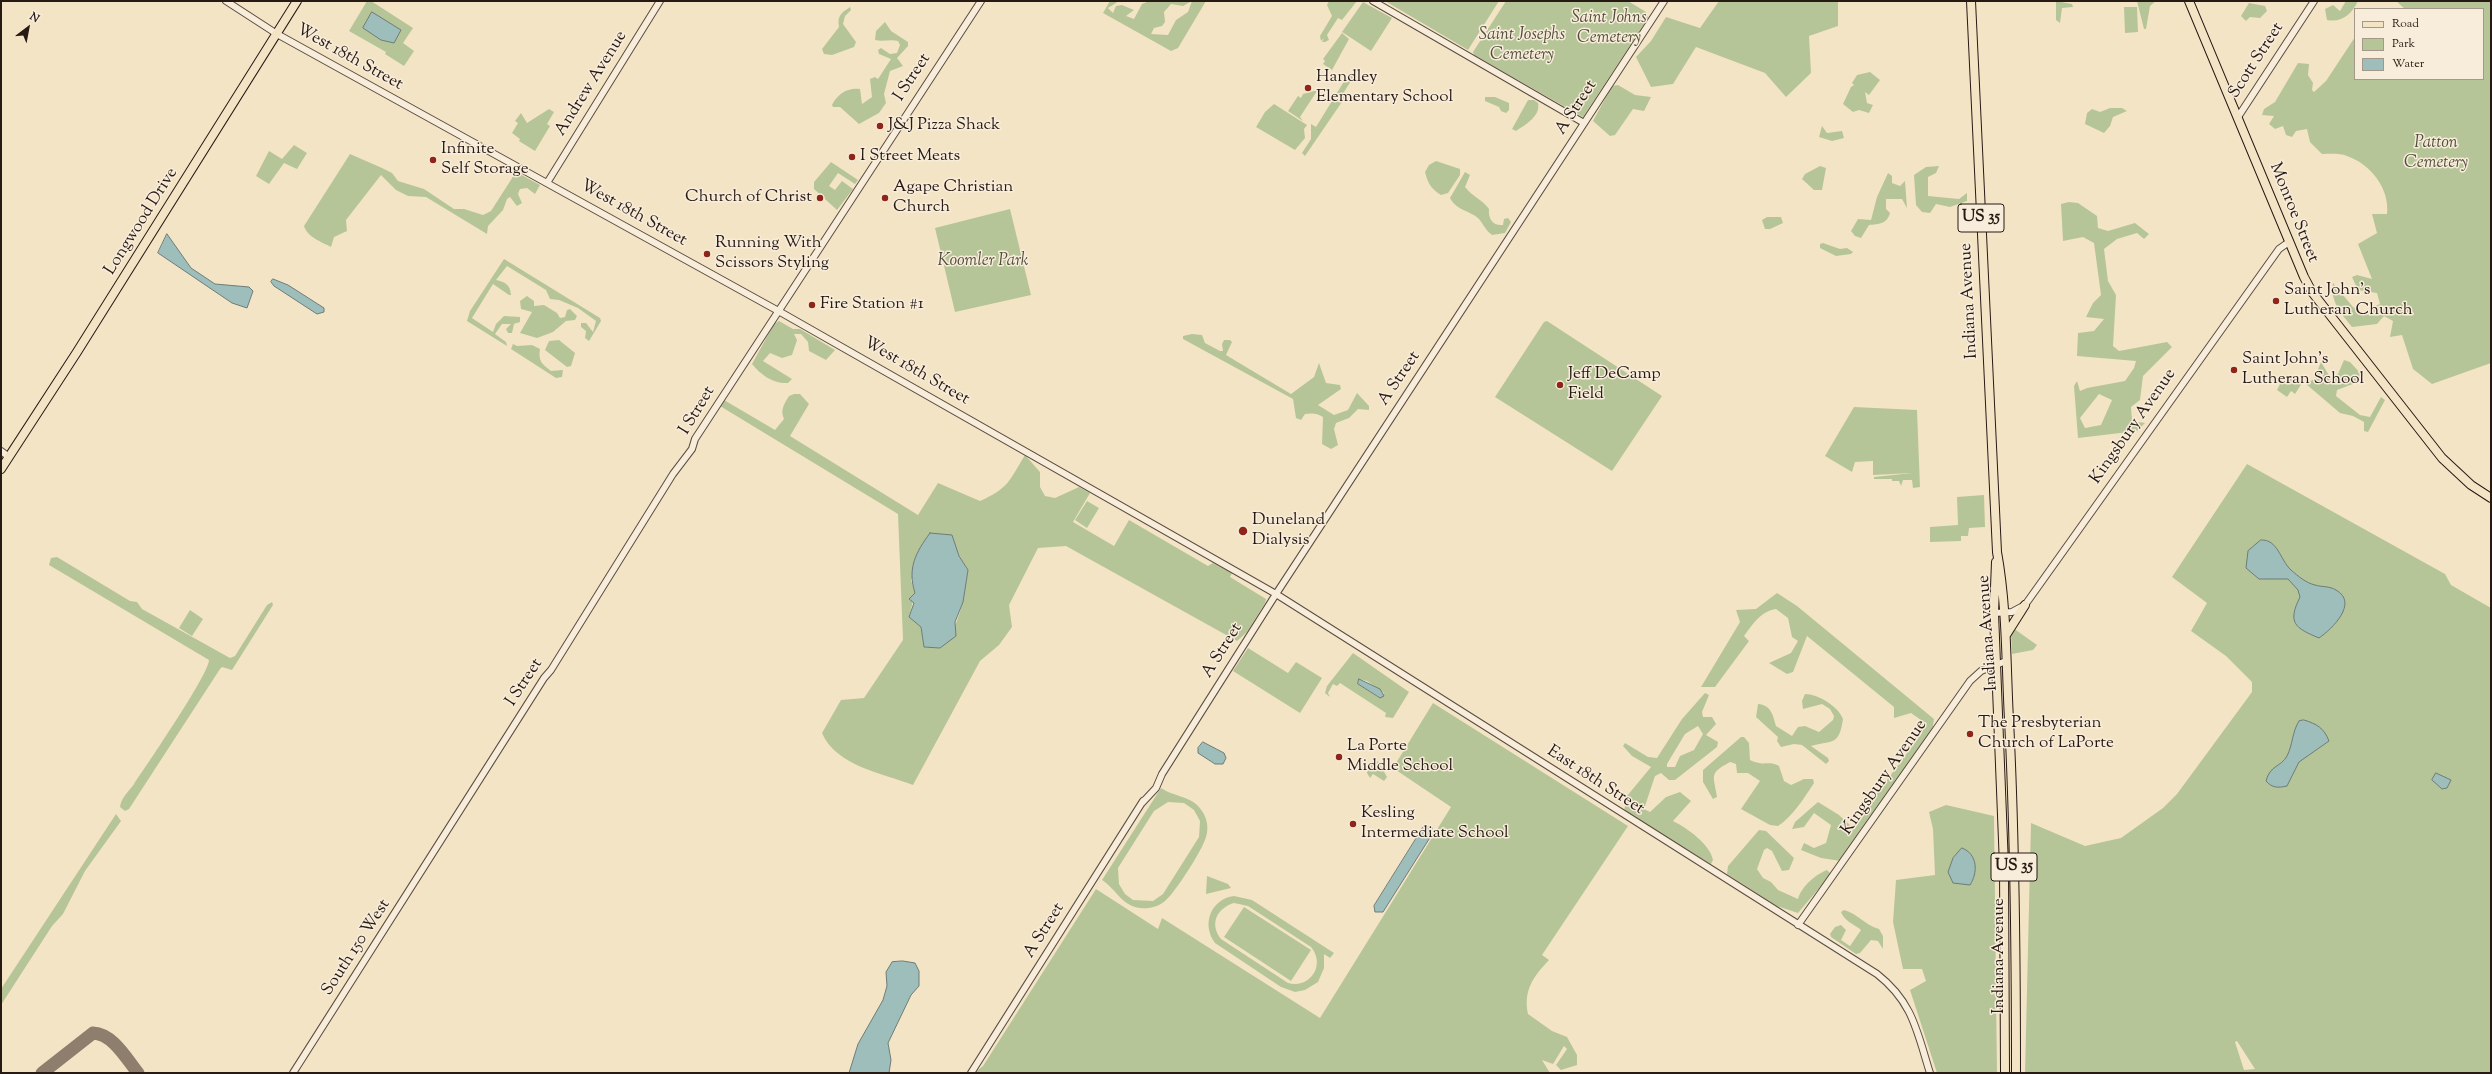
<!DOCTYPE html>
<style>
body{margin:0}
#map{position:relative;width:2492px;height:1074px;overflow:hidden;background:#f4e4c6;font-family:"Sorts Mill Goudy",serif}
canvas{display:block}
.frame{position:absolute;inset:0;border:2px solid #271914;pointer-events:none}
.legend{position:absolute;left:2354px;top:8px;width:130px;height:72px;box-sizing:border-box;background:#f8edda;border:1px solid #a4988b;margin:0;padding:5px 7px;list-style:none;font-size:12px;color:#271914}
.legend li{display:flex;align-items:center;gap:8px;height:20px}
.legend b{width:20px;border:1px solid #a4988b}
.north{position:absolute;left:8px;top:8px;width:40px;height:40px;-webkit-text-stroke:3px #f8edda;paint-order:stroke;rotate:32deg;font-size:11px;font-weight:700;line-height:16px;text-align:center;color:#271914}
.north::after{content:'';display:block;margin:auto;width:14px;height:18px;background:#271914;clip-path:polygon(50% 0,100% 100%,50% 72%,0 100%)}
</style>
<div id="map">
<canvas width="2492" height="1074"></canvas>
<div class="frame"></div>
<ul class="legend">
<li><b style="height:5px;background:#f4e4c6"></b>Road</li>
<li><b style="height:11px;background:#b6c598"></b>Park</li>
<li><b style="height:11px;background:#9dbebb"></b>Water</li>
</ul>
<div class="north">N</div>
</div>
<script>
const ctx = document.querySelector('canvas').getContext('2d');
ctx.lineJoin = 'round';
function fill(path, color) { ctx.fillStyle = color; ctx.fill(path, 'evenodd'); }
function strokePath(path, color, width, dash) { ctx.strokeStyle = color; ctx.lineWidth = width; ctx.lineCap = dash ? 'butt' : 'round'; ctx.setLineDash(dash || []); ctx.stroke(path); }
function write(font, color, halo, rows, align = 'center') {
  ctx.font = font + ' "Sorts Mill Goudy",serif'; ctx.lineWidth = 3; ctx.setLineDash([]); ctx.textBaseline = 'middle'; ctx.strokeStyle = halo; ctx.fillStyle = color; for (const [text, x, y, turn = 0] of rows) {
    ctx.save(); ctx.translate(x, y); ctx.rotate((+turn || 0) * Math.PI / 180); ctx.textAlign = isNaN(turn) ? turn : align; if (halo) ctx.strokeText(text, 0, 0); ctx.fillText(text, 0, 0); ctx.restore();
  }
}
fill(new Path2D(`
 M367,1H371L413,28L403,43L414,51L404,66L385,54L386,52L349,31Z
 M1110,1H1119L1108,8L1113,13L1116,6L1122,5L1134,10L1126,16L1134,19L1142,4L1149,1H1206L1178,48L1171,51L1103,13ZM1192,1L1188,12L1176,20L1168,35L1151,34L1154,28L1162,26L1165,22L1164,12L1171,4L1183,6Z
 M1329,1H1357L1342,20L1338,18L1327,35L1329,40L1325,42H1322L1324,38L1321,41L1320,36L1332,16L1327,5Z
 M1385,1H1499L1468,50Z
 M1506,1H1628L1646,12L1648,18L1583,117L1474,55L1473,52Z
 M1719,1H1838V26L1809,36L1811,73L1786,97L1765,73L1696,47L1673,84L1651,87L1636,57L1651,41L1666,17L1700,28Z
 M2056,1L2072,4L2073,7L2062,8L2060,23L2056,20Z
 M2137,1H2156L2150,6L2146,29H2144Z
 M2346,1H2358C2352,14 2342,23 2327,20L2325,9L2333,5L2340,11Z
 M2396,1H2491V363L2432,384L2413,369L2402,335L2390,337L2393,321L2384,316L2377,324L2352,327C2341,313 2330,302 2333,283L2353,307L2365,314L2371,308L2380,304L2377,293L2358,290L2352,277L2357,275L2372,279L2358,244L2377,233L2372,214H2387C2390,188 2370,164 2347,156C2340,153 2330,154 2322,154L2310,142L2307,129L2296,131L2292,137L2286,135L2283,126L2275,129L2269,124L2274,116L2262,115L2264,109L2275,102L2298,63L2309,64L2308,75L2313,83L2312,90L2314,92L2326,81L2355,37V79H2483V9H2405Z
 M1363,2L1392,18L1371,51L1342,32Z
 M2249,3L2265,6L2267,11L2260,18L2250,17L2246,21L2241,16Z
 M850,7L851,10L845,16L843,24L856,42L854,47L832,55L824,54L822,49L839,27C837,16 841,13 850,7Z
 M2124,7H2137L2138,32L2125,33Z
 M885,22L891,31L908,42V46L897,58L903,66L890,71L884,94L886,103L879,113L859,124L840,107H833L832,105C837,94 848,87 860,89L862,104L872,97L870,79L875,77L878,79L891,59L879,54L878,50L881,48L890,54L897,53L900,45L898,41C890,39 883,42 875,40L876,31Z
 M1342,33L1349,39L1332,70L1323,64L1325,61L1323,59Z
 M1356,69L1358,70L1344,92L1346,96L1305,156L1302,153L1311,139V124L1316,127L1348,75L1351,76Z
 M1870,72L1880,80L1869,95L1865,92L1867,103L1873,105L1869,113L1859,110L1853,112L1843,104L1851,87L1854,85L1852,83L1857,75Z
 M1618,85L1635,95L1651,97L1644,111L1633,109L1615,135L1610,136L1593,121L1612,86Z
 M1314,91H1317L1300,117L1303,121L1288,111L1298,96L1301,98L1303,94Z
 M1485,97H1495L1509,103V110L1506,113L1501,111L1499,107L1485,101Z
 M1528,100H1534L1538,103C1541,116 1525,125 1516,131L1512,129Z
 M1274,104L1307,125L1304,129L1305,138L1295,150L1256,127L1265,112Z
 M2110,108H2122L2127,111L2113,117L2110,126L2104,133L2085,124L2087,113L2092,109L2100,112Z
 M549,109L554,112L547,124L550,126L535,151L519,141L520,139L512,133L518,123L515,121L521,113L527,123Z
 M1822,126L1827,133L1842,131L1844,138L1832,141L1819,137Z
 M294,145L307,153L297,169L284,163L269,184L256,176L269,151L282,159Z
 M350,154L382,168L392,173L398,181L424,189L454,209H464L483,215L491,211L516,172L540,185L535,194L527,188L520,189L518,194L522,203L517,206L510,197L507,199L503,210L488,226L487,234L426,197L408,196L396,190L381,175L346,220L347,231L334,237L331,247C322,242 307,237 304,226Z
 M1436,161L1460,169V175L1448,193L1441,195C1430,188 1428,183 1425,172L1429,165Z
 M831,162L858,180L855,184L838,173L829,186L835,190L842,181L853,189L837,210L814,189V182Z
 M1820,166L1826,168L1822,190H1814L1802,179L1805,174Z
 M1939,166L1936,173L1928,177V196L1959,199L1967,193V201L1950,207L1936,204L1930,213L1922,212L1916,205L1914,175L1926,167Z
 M1465,172L1470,175L1465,187C1473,197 1483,200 1489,209C1488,219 1493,226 1503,225L1504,219L1508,218L1511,222L1505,233L1492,235C1485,230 1483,223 1478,218C1468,210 1456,210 1450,198Z
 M1888,173L1892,176V183L1900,186L1905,181L1907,208L1902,199H1886V209L1890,213C1887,224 1879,224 1869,225L1861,238L1855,236L1851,231L1858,219L1871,220L1877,197Z
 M2069,202L2078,203L2097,216L2098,228L2108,231L2135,223L2149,234L2144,239L2137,233L2117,239L2104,249L2108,281L2116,295L2113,346L2119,351L2167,342L2172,347L2143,376L2140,400L2131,407L2132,421L2145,423L2137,431L2078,438L2074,386L2077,381L2080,391L2087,388L2125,381L2134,368L2136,361L2077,356L2078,333L2094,331L2104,319L2086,317L2093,303L2101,295L2094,243L2083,237L2063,241L2061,204ZM2099,394L2112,400L2101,425L2085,428L2080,418Z
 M1010,209L1031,295L955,312L935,228Z
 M1767,217H1781L1783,223L1770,229H1765L1762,220Z
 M1823,243L1840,249L1847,248L1853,252L1851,254L1836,256L1820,248V244Z
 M504,259L600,318L601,321L589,341L585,338L586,331L581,327V323H586L593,332L596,321L578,308L559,300L550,299L546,290L507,266L496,280C505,282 510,284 511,295H509L493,284L472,318L493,332L496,324L504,316L520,317V322L514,324L512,333H508L506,329L511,324H502L495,334L506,342L507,346L467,321L470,311Z
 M527,296L534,301V306L544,305L557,313L560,318L565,317L567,310L570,309L577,316L575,320L566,321L553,332L537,338L520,333L532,312L521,309L520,301Z
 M779,321L793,329H800L835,350L826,360L809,351L808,342L801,334H794L797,340L792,355L782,358L770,353L763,361L792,379L788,383C773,384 761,375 752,364L774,324Z
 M1547,321L1662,396L1612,471L1495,397L1544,322Z
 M1192,334L1202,335L1205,343L1220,351H1223L1222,344L1224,340H1230L1232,342L1226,355L1291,394L1314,377L1319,363L1326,383L1340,385L1341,389L1318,405L1334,415L1348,410L1357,393L1369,406V410L1358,409L1349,418L1336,423L1334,429L1338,445L1331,449L1322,444L1323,417C1317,413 1312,413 1305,414L1301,420L1296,418L1293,399L1183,339V336Z
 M559,340L575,353L571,366L567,367L545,350L549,341Z
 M513,344L517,346L532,345L540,349C538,361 542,364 551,371L563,370L562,377L556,378L511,349Z
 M2344,360L2350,362L2362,375L2358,382L2337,390L2336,396L2360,415L2370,417L2381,397L2385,400L2368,432L2364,431V422L2353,416L2340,413L2306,384L2314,379L2321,362L2330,377L2338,374Z
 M2290,375L2302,383L2295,394L2291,391L2287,397L2277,390L2284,376Z
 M794,394H800L809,404L790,436L918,515L938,483L980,501C1009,488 1009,481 1025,455L1040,472V487L1045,496L1055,498L1079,487L1090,493L1073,522L1114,546L1129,520L1208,566L1213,563L1232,573L1230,577L1266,599L1265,603L1247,632L1237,641L1066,546L1038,548L1009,605L1012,627L999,645L980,661L913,785C882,773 836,766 822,733L841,700L864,698L903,640L898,514L720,406L724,400L775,430L784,419C780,410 784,404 789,396ZM952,535L959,556L968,570C964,595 960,630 940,648L924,647L921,627L909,617L915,593L911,580Z
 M1854,407L1917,410L1920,487L1913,488L1912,480H1903L1901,486L1899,481H1892V479H1874V477L1912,473L1873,475V461L1855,462L1852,472L1825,456Z
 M2247,464L2445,574L2451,585L2491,608V1073H2025L2031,823L2085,846L2121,838L2163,808L2177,794L2252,692V682L2226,656L2191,631L2207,603L2172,577ZM2237,1041L2255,1069L2244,1070L2235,1042Z
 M1984,495L1985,527L1969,528L1968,536H1961V541L1930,542V527L1958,525L1957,497Z
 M1087,501L1099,508L1087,528L1075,520Z
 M57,557L130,601L137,602L142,609L230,658L235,656L267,605L272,602L273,605L232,670L222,667L220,669L129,809L125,811L120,807C121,798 129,791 134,784C146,766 209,674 209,660L49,565L51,558Z
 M1777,593L1797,606L1934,719L1932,732L1841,861L1821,858L1801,850L1804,843L1814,848L1826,843L1831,825L1814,813L1804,827L1792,829L1795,822L1818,802L1839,815L1852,827L1922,733L1921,720L1911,713L1894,718V707L1807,636L1793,672L1787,674L1769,663L1791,653L1798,641L1792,637L1788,618L1776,609C1761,611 1753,624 1744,636L1749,641L1715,687H1701L1740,622L1736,610L1756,609Z
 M190,610L203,619L192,636L179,628Z
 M2013,628L2037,645L2033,650L2012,654L2011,634Z
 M1248,648L1288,673L1296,662L1322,678L1300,713L1233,671Z
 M1353,653L1409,692L1393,718L1385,717L1386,713L1340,683L1337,686L1333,684L1328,693L1330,697L1325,693L1327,686ZM1359,679L1367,681L1384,693L1379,698L1358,684Z
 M1705,693L1709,695L1702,712L1703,717H1712L1716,724L1706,735L1718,742L1717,747L1675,780H1669L1661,773L1655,776L1644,809L1650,812L1666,797L1680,792L1691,801L1673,821C1687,828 1710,844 1713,860L1711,864L1624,811L1627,796L1651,767L1632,756L1623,746L1625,743L1648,757L1657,758L1682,719ZM1698,726L1703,734L1694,750L1680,756L1675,767H1667V764L1685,734Z
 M1805,694C1818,694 1838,706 1843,719C1839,746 1833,740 1811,746L1828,758L1829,761L1826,764L1802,745L1794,744L1781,747L1777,741L1778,737L1756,717L1758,704C1771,705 1773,715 1776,726L1792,736L1798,727L1805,726L1819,732L1833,720L1834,716L1830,709L1822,704L1803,709L1802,701Z
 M1433,703L1628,826L1542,955L1549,960C1534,976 1523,990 1528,1014L1552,1031L1567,1037L1577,1055V1065L1561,1070L1556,1065L1567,1049L1564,1046L1553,1064L1542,1060L1550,1073H974L983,1066L1096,889L1158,929L1162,918L1320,1018L1451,807L1393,768Z
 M1741,737H1744L1749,743L1750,760C1764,767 1768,760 1779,766L1784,781L1791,785L1804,779H1813L1814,783C1805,797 1792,817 1778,826L1770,825L1741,809L1760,781L1748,773H1737L1736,764L1730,762C1708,774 1714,775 1717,797L1713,799L1703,782V770Z
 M1378,761L1387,777L1384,781L1373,774L1370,778L1367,773L1368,767Z
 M1161,788C1174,797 1193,796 1202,811C1207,818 1209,828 1206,837C1203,849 1175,893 1165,901C1158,907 1149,909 1140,908C1122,906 1116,889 1102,880ZM1168,802L1184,803L1194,810L1200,821L1199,837L1163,894L1153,901L1133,900L1125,894L1119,884L1118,868L1154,811Z
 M1946,805L1994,816L1997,1073H1937L1910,990L1926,981L1922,969H1903L1893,922L1896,880L1935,875L1933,829L1929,812Z
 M116,814L121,821L85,871L63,914L52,926L1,1005V989Z
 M1759,830L1766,831L1794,858L1789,870L1782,871L1772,851L1767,848L1764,850L1757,869L1763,878L1771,882L1778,890L1798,899C1801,887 1816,874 1827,870L1831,874L1798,913L1777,906L1727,874L1728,866Z
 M1207,876L1228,884L1231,888L1206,894Z
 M1234,896L1252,900L1334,953L1330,958L1324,954V968L1318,982L1305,990L1295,992L1281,987L1215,943C1201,924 1211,899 1234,896ZM1234,903L1248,906L1311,947C1326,965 1310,989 1288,983L1221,939C1209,924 1217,908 1234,903Z
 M1244,907L1311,950L1291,981L1224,937Z
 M1844,910C1858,914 1865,925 1879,929L1883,936V949L1878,941L1871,940L1860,953L1856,954L1831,937L1830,934L1835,927L1841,925L1846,930L1841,940L1850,946L1861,930C1854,924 1844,921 1841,912Z`), '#b6c598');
const water = new Path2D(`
 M372,12L401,30L394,43L381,40L363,28Z
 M167,234L191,268L215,284L249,287L253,291L247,308L232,303L158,253Z
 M273,279L288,285L324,308V312L317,314L274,286L271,282Z
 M930,533L952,535L959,556L968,570L963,602L955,622L956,636L940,648L924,647L921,627L909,617L914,603L909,599L915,593C907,568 916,552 930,533Z
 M2261,540C2278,539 2280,560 2291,570C2298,576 2306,583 2315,585C2321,587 2330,586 2336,590C2359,603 2332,629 2319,638C2295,628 2287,623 2300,597L2298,590L2288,579H2259L2246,568L2248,551Z
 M1359,679L1380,689L1384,696L1380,698L1358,684Z
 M2304,720C2317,724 2324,728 2329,741L2299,762L2287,786C2278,788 2272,788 2266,781C2270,765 2281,767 2287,756C2293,744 2292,732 2299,721Z
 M1203,742L1224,753L1226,758L1223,764H1215L1198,753V748Z
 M2436,773L2451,780L2447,788L2442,789L2432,780Z
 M1424,826L1432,827L1431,836L1383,912H1375L1374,906Z
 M1962,848C1978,854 1978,873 1970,885L1953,883L1948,872L1953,858Z
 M903,961L915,963L919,971V986L911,995L888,1043L891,1060L889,1073H849L858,1044L883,1000L887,986L886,972L892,962Z`);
fill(water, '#9dbebb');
strokePath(water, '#6e7c78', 1);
strokePath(new Path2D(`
 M42,1073L93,1033C113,1034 126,1058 138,1073`), '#8e7e6d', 13);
const minor = new Path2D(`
 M226,1L277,34L782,313L1276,594L1877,974C1913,1002 1917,1032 1930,1073
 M1373,1L1584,123
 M2238,117L2314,1
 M547,183L660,1
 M1,451L9,457
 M1994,613L2012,612L2025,605L2279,249L2289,242
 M1142,803L1156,788L1162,774L1276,594L1664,1
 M1798,925L1970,681L1981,671L2006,661
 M293,1073L544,678L551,670L673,474L692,449L695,439L981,1
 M971,1073L1143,801`);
const major = new Path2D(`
 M1971,1L1997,552C2007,607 2006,664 2009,720C2015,838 2016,955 2016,1073
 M2189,1L2304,277L2312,292L2442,458L2471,485L2491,498
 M1,469L77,352L297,1
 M1996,562L1994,613L2004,866L2005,1073
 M2006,635L2025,605`);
strokePath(minor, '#5a4c40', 8);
strokePath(major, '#271914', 10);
strokePath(minor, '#f8edda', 6);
strokePath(major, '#f4e4c6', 8);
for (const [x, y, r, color] of [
 [1308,88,4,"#8f2418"],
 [880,126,4,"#8f2418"],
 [852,157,4,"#8f2418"],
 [433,160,4,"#8f2418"],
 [820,198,4,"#8f2418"],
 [885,198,4,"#8f2418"],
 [707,254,4,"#8f2418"],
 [2276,301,4,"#8f2418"],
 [812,305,4,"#8f2418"],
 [2234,370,4,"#8f2418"],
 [1560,385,4,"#8f2418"],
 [1243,531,5,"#8f2418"],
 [1970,734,4,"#8f2418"],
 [1339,757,4,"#8f2418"],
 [1353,824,4,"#8f2418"]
]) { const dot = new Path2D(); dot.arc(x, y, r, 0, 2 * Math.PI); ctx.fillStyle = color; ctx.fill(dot); strokePath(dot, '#f8edda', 1.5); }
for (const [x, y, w] of [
 [1981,218,46],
 [2014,867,46]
]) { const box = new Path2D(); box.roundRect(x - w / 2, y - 14, w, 28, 3); ctx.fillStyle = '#f8edda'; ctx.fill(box); strokePath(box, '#271914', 1); }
write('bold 16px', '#271914', null, [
 ["US 35",1981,218],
 ["US 35",2014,867]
]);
write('italic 17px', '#524d3c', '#f8edda', [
 ["Saint Johns",1609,19],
 ["Cemetery",1609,39],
 ["Saint Josephs",1522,36],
 ["Cemetery",1522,56],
 ["Patton",2436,144],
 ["Cemetery",2436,164],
 ["Koomler Park",983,262]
]);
write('17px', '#271914', '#f8edda', [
 ["West 18th Street",349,58,29],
 ["Scott Street",2257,61,-57],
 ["I Street",913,78,-57],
 ["Andrew Avenue",592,84,-58],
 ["A Street",1577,108,-57],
 ["Monroe Street",2293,213,68],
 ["West 18th Street",633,214,29],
 ["Longwood Drive",142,222,-58],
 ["Indiana Avenue",1970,301,-93],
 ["West 18th Street",916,372,30],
 ["A Street",1400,379,-56],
 ["I Street",698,411,-59],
 ["Kingsbury Avenue",2134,427,-55],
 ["Indiana Avenue",1989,633,-94],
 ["A Street",1223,651,-58],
 ["I Street",525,683,-57],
 ["Kingsbury Avenue",1885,778,-55],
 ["East 18th Street",1595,781,33],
 ["A Street",1045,931,-58],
 ["South 150 West",357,948,-57],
 ["Indiana Avenue",2000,956,-90]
]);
write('17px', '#271914', '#f8edda', [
 ["Handley",1316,78],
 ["Elementary School",1316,98],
 ["J&J Pizza Shack",888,126],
 ["Infinite",441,150],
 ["Self Storage",441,170],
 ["I Street Meats",860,157],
 ["Agape Christian",893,188],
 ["Church",893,208],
 ["Church of Christ",812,198,"right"],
 ["Running With",715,244],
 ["Scissors Styling",715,264],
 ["Saint John's",2284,291],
 ["Lutheran Church",2284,311],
 ["Fire Station #1",820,305],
 ["Saint John's",2242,360],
 ["Lutheran School",2242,380],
 ["Jeff DeCamp",1568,375],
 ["Field",1568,395],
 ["Duneland",1252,521],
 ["Dialysis",1252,541],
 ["The Presbyterian",1978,724],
 ["Church of LaPorte",1978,744],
 ["La Porte",1347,747],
 ["Middle School",1347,767],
 ["Kesling",1361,814],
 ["Intermediate School",1361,834]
], 'left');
</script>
